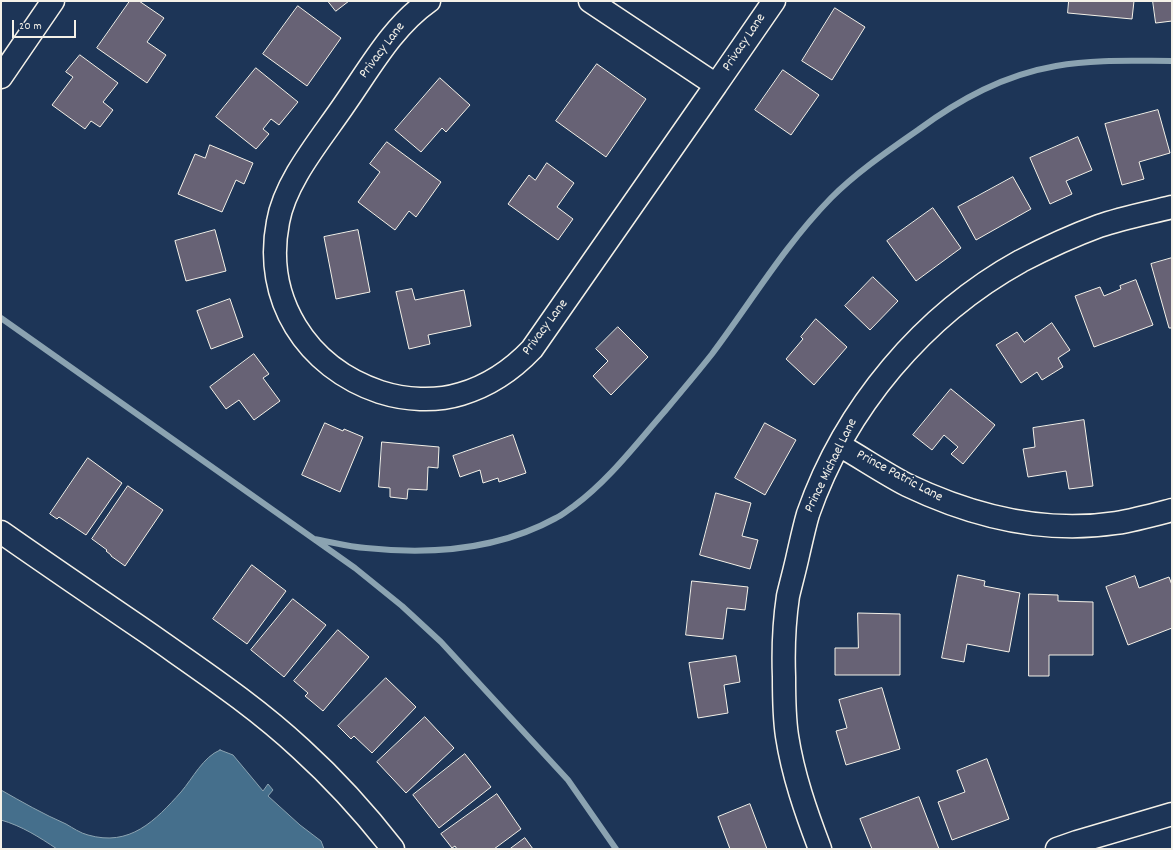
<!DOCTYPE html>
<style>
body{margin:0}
#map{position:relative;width:1173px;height:850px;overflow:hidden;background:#1d3557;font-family:Dekko,sans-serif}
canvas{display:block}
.frame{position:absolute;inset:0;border:2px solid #f4f1e8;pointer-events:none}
.scale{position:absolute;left:12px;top:20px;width:64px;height:18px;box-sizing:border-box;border:2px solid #f4f1e8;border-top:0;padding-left:5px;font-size:12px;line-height:14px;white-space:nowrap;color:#f4f1e8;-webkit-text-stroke:3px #1d3557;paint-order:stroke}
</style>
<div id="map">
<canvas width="1173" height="850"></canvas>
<div class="frame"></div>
<div class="scale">20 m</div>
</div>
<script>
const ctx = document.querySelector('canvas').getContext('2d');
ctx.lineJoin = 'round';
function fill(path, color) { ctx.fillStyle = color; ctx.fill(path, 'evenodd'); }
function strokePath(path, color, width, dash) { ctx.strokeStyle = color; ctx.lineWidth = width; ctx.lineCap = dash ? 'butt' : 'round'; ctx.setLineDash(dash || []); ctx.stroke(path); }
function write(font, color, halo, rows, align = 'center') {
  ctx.font = font + ' Dekko,sans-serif'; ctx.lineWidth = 3.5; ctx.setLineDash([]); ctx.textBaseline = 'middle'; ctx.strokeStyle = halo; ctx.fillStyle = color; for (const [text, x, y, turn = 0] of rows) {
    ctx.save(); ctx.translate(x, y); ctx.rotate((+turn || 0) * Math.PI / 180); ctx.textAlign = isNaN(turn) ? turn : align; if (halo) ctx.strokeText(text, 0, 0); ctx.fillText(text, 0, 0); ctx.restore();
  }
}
const water = new Path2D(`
 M220,750L233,755L263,791L268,784L273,790L268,796L300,825L321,841L324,849H57C39,837 22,826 1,820V790C22,802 43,814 66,824C73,828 80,833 88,835C130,847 155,821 181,792C193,778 203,757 220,750Z`);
fill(water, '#456f8c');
strokePath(water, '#8ba3b1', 1);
strokePath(new Path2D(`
 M1,318L355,568L402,606L441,642L568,780L616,849
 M314,539C331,542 349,547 366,548C432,555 498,550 556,518C563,515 568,510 574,506C609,480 636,444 665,411C681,392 697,373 712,354C751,302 785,245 831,198C857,172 888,151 918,130C960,99 1004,75 1056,66C1094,59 1134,61 1172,61`), '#8ba3b1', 6);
const building = new Path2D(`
 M130,1H139L164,18L147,42L166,55L147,83L97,48Z
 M328,1H349L336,11Z
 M1069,1H1134L1132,19L1068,13Z
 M1153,1H1172V21L1156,23Z
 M298,6L341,38L307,86L263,54Z
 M835,8L865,27L832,80L802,61Z
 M80,55L118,83L103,102L113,110L100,127L91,121L85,129L52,105L73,77L66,72Z
 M597,64L646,99L606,157L556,121Z
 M256,68L298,102L279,125L271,119L263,129L269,134L256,149L216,117Z
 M783,70L819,95L791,135L755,110Z
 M440,78L470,105L446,132L442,128L421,152L395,130Z
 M1158,110L1170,153L1139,162L1144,179L1122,185L1105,124Z
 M1078,137L1092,170L1066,181L1072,194L1050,204L1030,158Z
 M387,142L441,182L416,217L409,211L395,230L358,202L380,172L370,164Z
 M210,145L253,163L244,184L236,180L222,212L178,194L195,154L205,158Z
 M547,163L574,183L557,207L573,219L558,240L508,204L529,175L535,180Z
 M1013,177L1031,209L976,240L958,207Z
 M933,208L961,248L916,281L887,241Z
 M215,230L226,271L186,281L175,241Z
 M358,230L370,292L336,299L324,237Z
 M1172,258V328H1169L1151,264Z
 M873,277L898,301L870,330L845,306Z
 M1136,280L1153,325L1094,347L1075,296L1100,287L1104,296L1121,289L1120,286Z
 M412,289L415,300L464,290L471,326L428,335L430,344L409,349L396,292Z
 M230,299L243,337L211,349L197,311Z
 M816,319L847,347L814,385L786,359L803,339L801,337Z
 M1052,323L1070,350L1058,358L1063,367L1042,380L1037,372L1021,383L996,345L1017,332L1024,342Z
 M618,327L648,357L611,395L593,376L608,361L596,349Z
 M254,354L269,374L263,378L280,401L254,420L239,400L226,409L210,387Z
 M951,389L995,425L963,464L951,454L958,447L944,435L932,450L913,435Z
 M1084,420L1093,486L1069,489L1066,471L1028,477L1023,449L1035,447L1033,428Z
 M325,423L343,431L344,429L363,437L340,492L302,475Z
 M765,423L796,440L765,495L735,478Z
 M513,435L526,473L499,482L498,478L483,483L480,470L460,477L453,456Z
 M382,442L439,447L438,468L428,467L427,490L408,489L407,499L390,497V488L379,487Z
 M88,458L122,483L86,535L59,517L57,519L50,514Z
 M128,486L163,510L125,566L111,556V555L106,551L107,550L92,539Z
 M716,493L751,503L742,536L758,540L750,569L700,555Z
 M252,565L286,591L247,644L213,619Z
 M958,575L985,581L984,586L1020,593L1009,652L967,644L964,662L942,658Z
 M1135,576L1139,588L1169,577L1172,585V628L1128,645L1106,587Z
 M692,581L748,587L745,610L727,608L723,639L686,635Z
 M1029,594L1058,595V601L1093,602V655H1049V676H1029Z
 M293,599L326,625L284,677L251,650Z
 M858,613L900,614V675H835V648H858Z
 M338,630L369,657L323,711L305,696L308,693L294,681Z
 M736,656L740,682L724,685L728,713L698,718L689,663Z
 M386,678L416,707L372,753L354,736L351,739L338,726Z
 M882,688L900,749L846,765L836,731L847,728L839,700Z
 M425,717L454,748L406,793L377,762Z
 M465,754L491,787L439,828L413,795Z
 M987,759L1009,819L952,840L938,802L965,792L957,771Z
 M497,794L521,829L494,849H457L455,846L452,848L441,834Z
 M919,797L939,849H872L860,819Z
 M750,804L767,849H730L718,817Z
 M525,838L533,849H510Z`);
fill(building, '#676275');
strokePath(building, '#f4f1e8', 1);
const street = new Path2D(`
 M429,1C392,27 370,68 344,105C321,139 285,181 278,222C263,299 306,367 380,392C405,400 435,402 461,394C488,386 513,369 532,349L716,85L590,1
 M716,85L774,1
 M839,445C862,458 884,473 907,485C972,516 1044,534 1116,523C1135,520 1153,515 1172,510
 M1,532C51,567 101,601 151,635C202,671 255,706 301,749C334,779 365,813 393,849
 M820,849C806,812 793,775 787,736C784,716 784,696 784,677C783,650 784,623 788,596C791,583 795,569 798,555C801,542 804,528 808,514C845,408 923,315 1021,261C1046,248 1072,236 1099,226C1122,218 1148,213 1172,207
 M1057,849L1077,842L1172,814`);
const secondary = new Path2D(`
 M1,77L53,1`);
strokePath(street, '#f4f1e8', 25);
strokePath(secondary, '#f4f1e8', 25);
strokePath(street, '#1d3557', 22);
strokePath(secondary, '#1d3557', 22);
write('14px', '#f4f1e8', '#1d3557', [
 ["Privacy Lane",745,43,-56],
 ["Privacy Lane",383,51,-53],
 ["Privacy Lane",546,328,-53],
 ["Prince Michael Lane",832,466,-64],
 ["Prince Patric Lane",899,477,28]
]);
</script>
